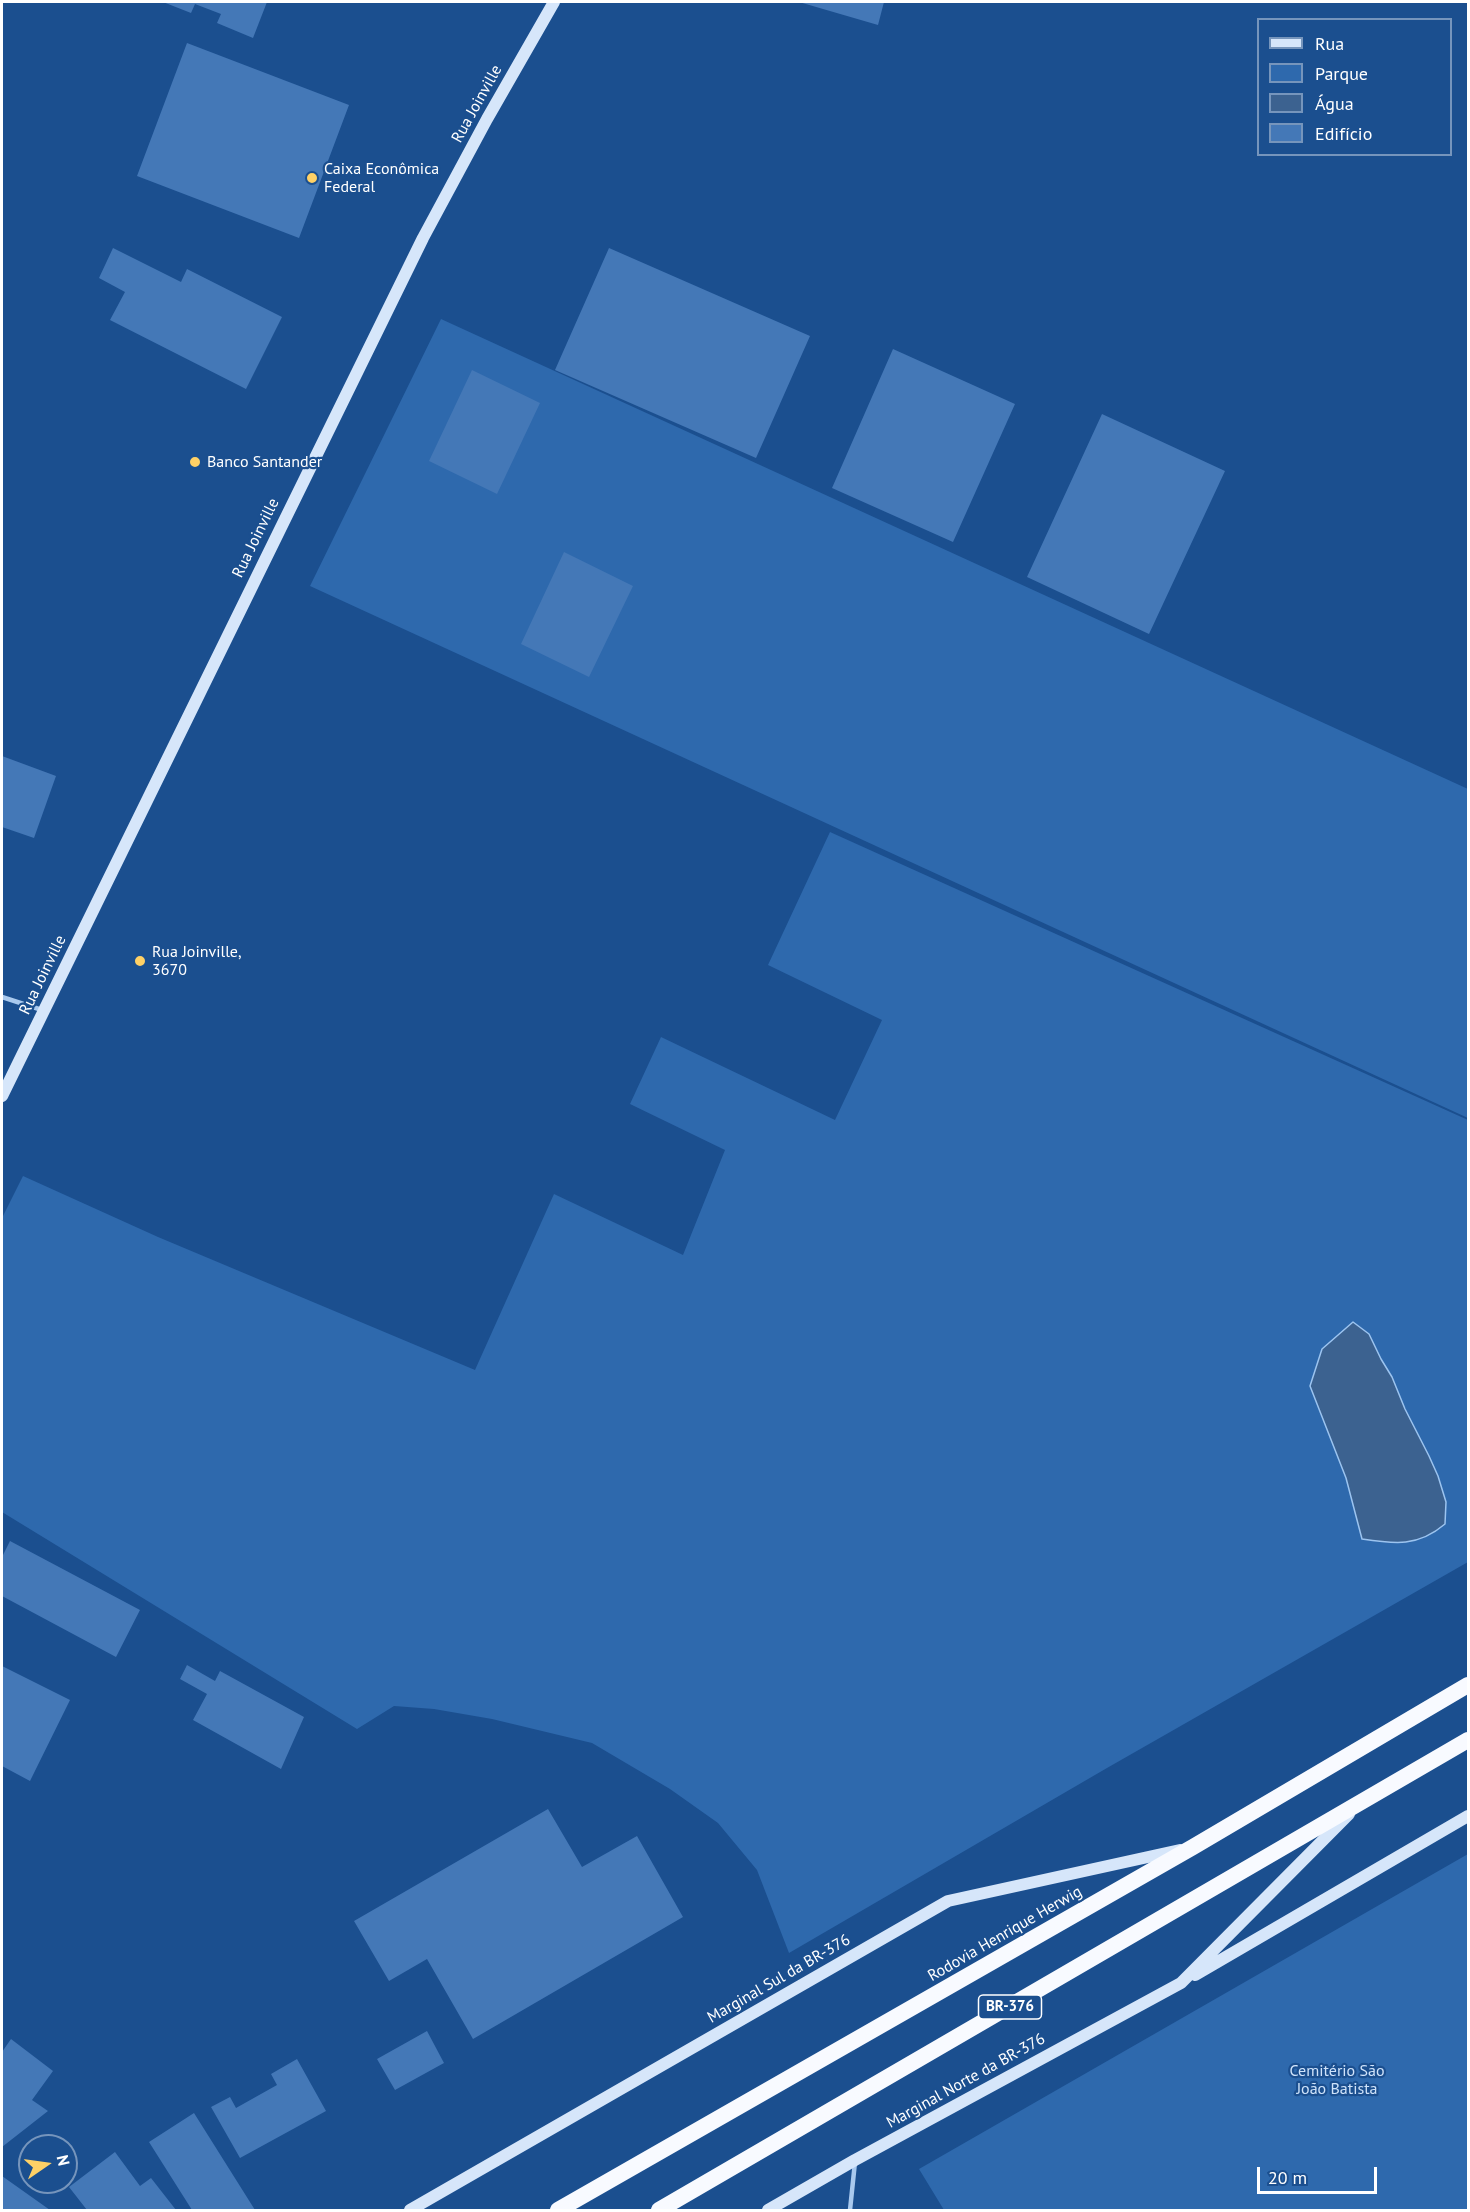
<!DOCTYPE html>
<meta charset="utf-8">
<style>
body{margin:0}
#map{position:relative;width:1470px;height:2212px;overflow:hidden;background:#1b4f8f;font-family:"PT Sans",sans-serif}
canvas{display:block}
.frame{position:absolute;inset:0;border:3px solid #fff;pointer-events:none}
.legend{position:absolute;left:1257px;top:18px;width:195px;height:138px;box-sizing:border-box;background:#1b4f8f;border:2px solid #7695bc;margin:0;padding:8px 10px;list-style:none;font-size:18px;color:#fff}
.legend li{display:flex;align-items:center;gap:12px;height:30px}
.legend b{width:30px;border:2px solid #7695bc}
.north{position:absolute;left:18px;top:2134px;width:60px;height:60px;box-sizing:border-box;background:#1b4f8f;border:2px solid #7695bc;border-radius:50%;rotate:77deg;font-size:16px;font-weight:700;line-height:24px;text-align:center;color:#fff}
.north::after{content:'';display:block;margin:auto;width:21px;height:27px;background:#ffd166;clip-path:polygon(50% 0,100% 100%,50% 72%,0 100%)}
.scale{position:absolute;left:1257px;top:2167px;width:120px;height:27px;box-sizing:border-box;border:3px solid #fff;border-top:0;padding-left:8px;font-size:18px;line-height:21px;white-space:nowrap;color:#fff;-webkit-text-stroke:4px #1b4f8f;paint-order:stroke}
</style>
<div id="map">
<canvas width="1470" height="2212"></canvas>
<div class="frame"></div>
<ul class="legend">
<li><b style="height:8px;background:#d6e6fa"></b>Rua</li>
<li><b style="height:16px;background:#2e69ad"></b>Parque</li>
<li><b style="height:16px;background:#3c6290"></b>Água</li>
<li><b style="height:16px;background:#4478b7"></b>Edifício</li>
</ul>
<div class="north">N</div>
<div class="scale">20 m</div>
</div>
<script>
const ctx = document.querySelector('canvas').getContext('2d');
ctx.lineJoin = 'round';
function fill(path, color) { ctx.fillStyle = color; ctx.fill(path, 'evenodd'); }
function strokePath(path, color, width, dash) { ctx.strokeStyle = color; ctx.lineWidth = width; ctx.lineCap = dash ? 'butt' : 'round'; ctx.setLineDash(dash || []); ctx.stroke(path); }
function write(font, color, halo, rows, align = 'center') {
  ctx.font = font + ' "PT Sans",sans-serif'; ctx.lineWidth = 4.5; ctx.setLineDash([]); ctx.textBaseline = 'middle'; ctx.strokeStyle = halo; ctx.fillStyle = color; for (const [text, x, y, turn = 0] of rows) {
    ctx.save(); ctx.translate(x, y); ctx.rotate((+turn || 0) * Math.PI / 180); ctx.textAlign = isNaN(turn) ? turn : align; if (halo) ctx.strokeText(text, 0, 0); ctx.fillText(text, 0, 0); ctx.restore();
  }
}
fill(new Path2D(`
 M441,319L1468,789V1118L310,586Z
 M830,832L1468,1120V1562L1107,1768L789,1953L757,1870L718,1823L670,1789L592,1743L492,1719L434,1709L394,1706L357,1729L2,1512V1218L23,1176L158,1237L475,1370L554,1194L683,1255L725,1150L630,1104L661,1037L835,1120L882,1020L768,965Z
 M1468,1854V2210H944L919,2169Z`), '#2e69ad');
const water = new Path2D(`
 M1353,1322L1369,1334L1381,1359L1392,1377L1405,1409L1429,1456L1438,1476L1446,1502L1445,1524C1418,1547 1395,1544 1362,1539L1346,1478L1310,1386L1322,1349Z`);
fill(water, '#3c6290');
strokePath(water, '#9cc4f0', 1.5);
fill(new Path2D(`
 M163,2H267L253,38L217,23L221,14L195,4L191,13Z
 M799,2H884L878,25Z
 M187,43L349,105L299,238L137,176Z
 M113,248L181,282L187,269L282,317L246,389L110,320L125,292L99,278Z
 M609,248L810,336L756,458L555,370Z
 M893,349L1015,404L953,542L832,488Z
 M472,370L540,403L497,494L429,461Z
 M1102,414L1225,471L1149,634L1027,577Z
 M564,552L633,586L589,677L521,644Z
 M2,756L56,776L34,838L2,827Z
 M10,1541L140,1610L116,1657L2,1596V1557Z
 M187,1665L215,1681L220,1671L304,1717L281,1769L193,1720L207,1694L180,1679Z
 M2,1666L70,1700L30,1781L2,1766Z
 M548,1809L582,1867L637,1836L683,1917L473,2039L427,1959L389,1981L354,1921Z
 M427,2031L444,2063L395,2090L377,2059Z
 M11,2039L53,2071L32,2100L48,2111L2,2147V2052Z
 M297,2059L326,2111L240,2158L211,2107L230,2097L236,2108L277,2085L271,2074Z
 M194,2113L255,2210H192L149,2142Z
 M115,2152L140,2186L151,2178L176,2210H87L69,2187Z
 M2,2176L50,2210H2Z`), '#4478b7');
strokePath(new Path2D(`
 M2,997L42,1010
 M850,2210L855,2162`), '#a9c9ee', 4.5);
strokePath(new Path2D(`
 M2,1096L423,238L487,119L554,2
 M1195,1975L1468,1816
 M410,2210L948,1901L1180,1850
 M768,2210L855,2160L1181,1983L1349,1814`), '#d6e6fa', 12);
strokePath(new Path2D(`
 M558,2210L1193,1847L1468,1685
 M659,2210L1468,1740`), '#f8faff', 16);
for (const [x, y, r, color] of [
 [312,178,6,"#ffd166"],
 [195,462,6,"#ffd166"],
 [140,961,6,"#ffd166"]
]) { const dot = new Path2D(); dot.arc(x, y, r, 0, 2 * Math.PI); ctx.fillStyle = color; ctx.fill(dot); strokePath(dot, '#1b4f8f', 2); }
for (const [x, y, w] of [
 [1010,2007,63]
]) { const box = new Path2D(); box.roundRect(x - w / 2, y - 12, w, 24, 4.5); ctx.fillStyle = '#1b4f8f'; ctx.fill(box); strokePath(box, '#fff', 1.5); }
write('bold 15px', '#fff', null, [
 ["BR-376",1010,2007]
]);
write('16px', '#fff', '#1b4f8f', [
 ["Rua Joinville",477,104,-61],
 ["Rua Joinville",256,538,-64],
 ["Rua Joinville",43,975,-64],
 ["Rodovia Henrique Herwig",1005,1934,-30],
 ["Marginal Sul da BR-376",779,1979,-30],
 ["Marginal Norte da BR-376",966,2081,-29]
]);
write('16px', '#fff', '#1b4f8f', [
 ["Caixa Econômica",324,169],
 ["Federal",324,187],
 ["Banco Santander",207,462],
 ["Rua Joinville,",152,952],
 ["3670",152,970]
], 'left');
write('16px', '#cfe3fa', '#1b4f8f', [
 ["Cemitério São",1337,2071],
 ["João Batista",1337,2089]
]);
</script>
